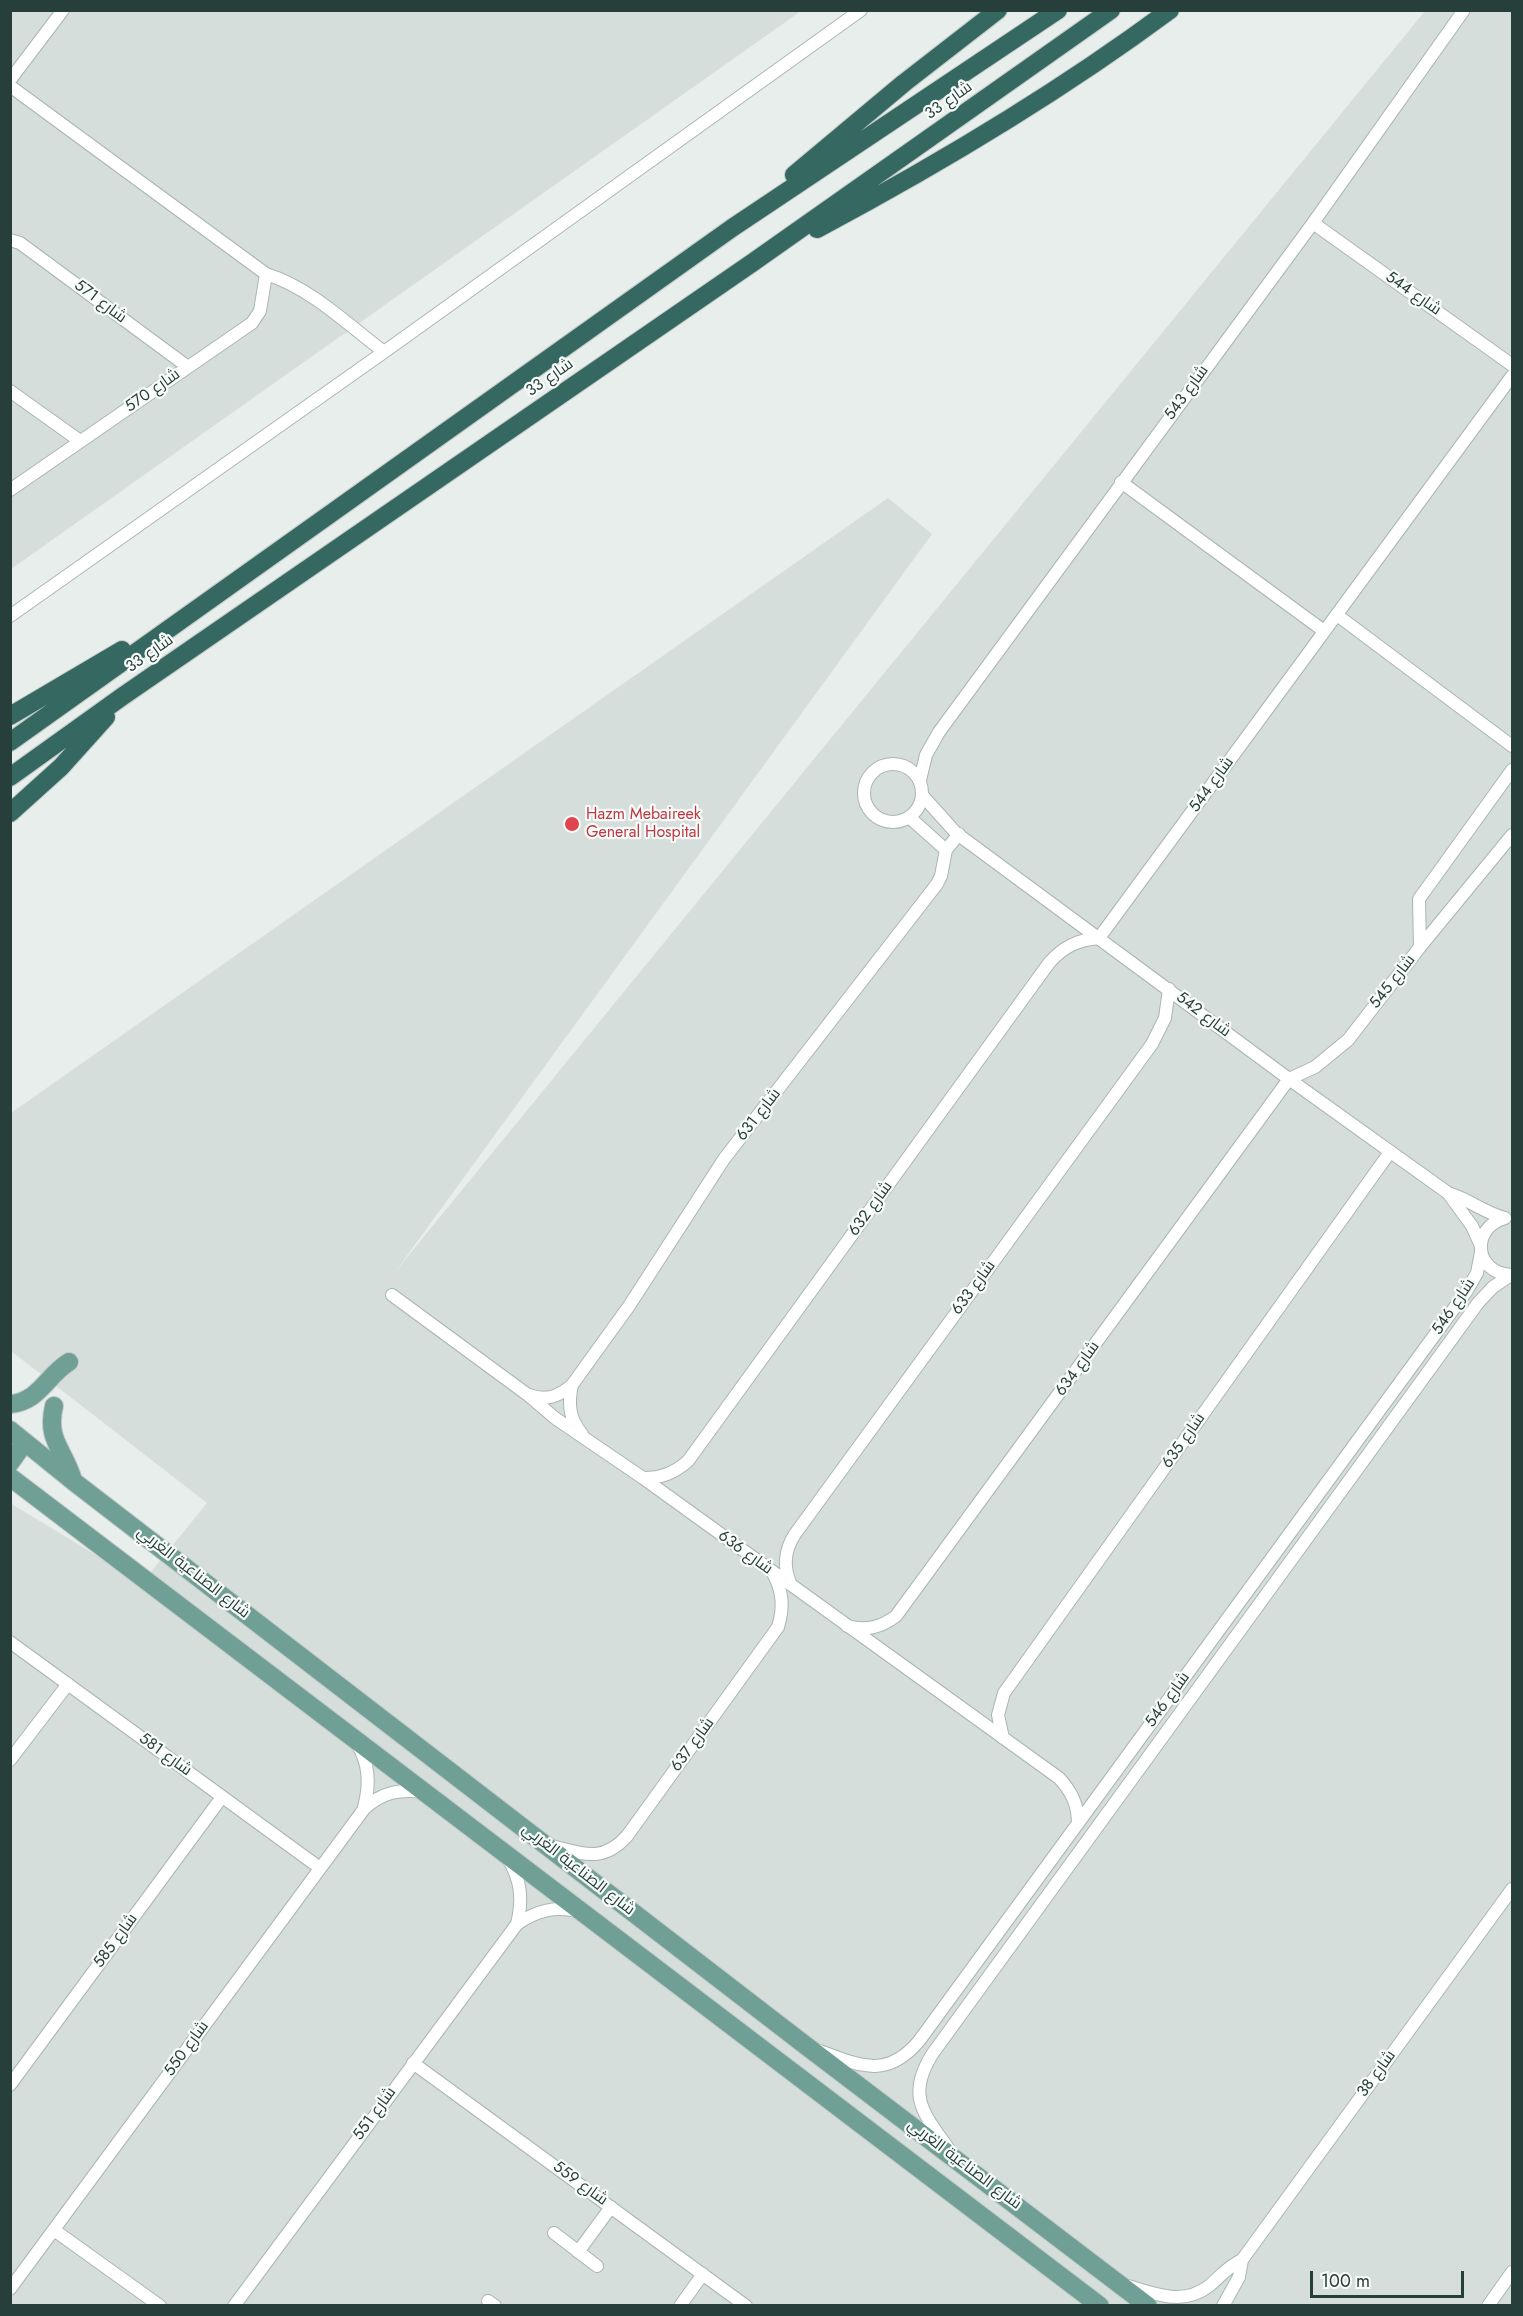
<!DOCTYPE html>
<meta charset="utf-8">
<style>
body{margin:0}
#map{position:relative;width:1523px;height:2316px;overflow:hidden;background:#e7eeeb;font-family:Jost,sans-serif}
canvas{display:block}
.frame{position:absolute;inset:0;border:12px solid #273f3a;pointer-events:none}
.scale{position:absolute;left:1310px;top:2271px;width:154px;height:27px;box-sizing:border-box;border:3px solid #273f3a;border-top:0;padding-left:8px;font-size:18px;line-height:21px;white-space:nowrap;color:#273f3a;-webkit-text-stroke:4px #f7fbf9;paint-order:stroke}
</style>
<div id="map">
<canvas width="1523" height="2316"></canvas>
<div class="frame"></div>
<div class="scale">100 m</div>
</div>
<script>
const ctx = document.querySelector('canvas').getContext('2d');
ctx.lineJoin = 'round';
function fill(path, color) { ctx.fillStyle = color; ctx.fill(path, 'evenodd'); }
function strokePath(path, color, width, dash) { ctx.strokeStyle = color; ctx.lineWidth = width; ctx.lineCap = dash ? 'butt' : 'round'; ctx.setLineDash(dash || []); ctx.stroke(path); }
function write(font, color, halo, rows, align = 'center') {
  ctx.font = font + ' Jost,Cairo,sans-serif'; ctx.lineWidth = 4.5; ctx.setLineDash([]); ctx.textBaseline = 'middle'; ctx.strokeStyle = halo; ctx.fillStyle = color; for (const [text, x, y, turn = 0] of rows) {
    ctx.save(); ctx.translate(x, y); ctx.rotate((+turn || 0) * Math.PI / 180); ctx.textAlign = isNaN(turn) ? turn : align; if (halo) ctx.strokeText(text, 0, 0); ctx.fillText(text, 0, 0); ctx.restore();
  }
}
fill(new Path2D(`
 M11,11H801L11,569Z
 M1425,11H1512V2305H11L10,1503L142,1583L207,1503L11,1351V1113L888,498L932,534L395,1272Z`), '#d5deda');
const street = new Path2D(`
 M10,80L63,10
 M10,86L266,274C311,288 347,324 384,352
 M1313,223L1512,365
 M10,240L20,243L188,367
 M10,391L80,441
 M1121,482L1324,631
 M10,490L252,323L260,311L266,274
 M1337,615L1512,746
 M10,616L384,352L861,10
 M864 793a29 29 0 1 1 58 0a29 29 0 1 1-58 0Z
 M920,780L926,755L939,732L1313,223L1464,10
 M922,795L956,833L1289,1079L1448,1193C1469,1199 1484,1213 1505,1218
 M909,817L946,850L959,834
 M1420,947L1512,835
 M1448,1193L1472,1226L1481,1246
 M1505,1218C1470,1228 1474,1273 1511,1275
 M392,1295L528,1395L555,1418L643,1478L1059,1778C1072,1792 1078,1805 1078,1824
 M572,1385C568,1403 569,1419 582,1434
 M529,1395C546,1401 558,1397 572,1385L629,1306L724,1159L937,884L941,876L946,850
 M643,1478C662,1478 674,1473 688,1461L1049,963C1063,947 1077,940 1099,938L1512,376
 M791,1585C783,1567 784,1551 795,1534L1152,1044L1165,1018L1169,989
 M847,1626C866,1631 880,1628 896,1616L1289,1079L1315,1067L1348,1040L1420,947L1419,899L1512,770
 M10,1642L320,1868
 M1003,1738L998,1715L1004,1693L1390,1152
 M357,1744C370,1764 370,1785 364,1807
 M10,1760L68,1684
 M552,1846C583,1854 603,1863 627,1836L778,1627C784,1607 783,1592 773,1573
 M509,1860C521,1881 523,1900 517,1924
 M820,2051C860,2066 887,2079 919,2041L1466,1292L1477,1273L1481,1252
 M413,2063L746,2306
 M10,2085L222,1797
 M948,2148C923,2113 906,2095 933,2053L1478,1303L1493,1287L1511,1275
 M54,2230L160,2306
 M554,2233L597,2266
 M578,2252L611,2207
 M1128,2286C1156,2294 1183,2306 1209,2286C1220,2277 1228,2266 1242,2260L1512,1889
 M10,2289L364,1809C382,1792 399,1789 424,1792
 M488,2301L495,2306
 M234,2306L517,1924C536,1911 554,1906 577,1911
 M680,2306L703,2274
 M1223,2306L1239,2277L1242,2260
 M1488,2306L1512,2272`);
const primary = new Path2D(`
 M10,1404C39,1402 47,1375 69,1362
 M54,1406C46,1439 63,1449 72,1477
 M10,1430L73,1481L805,2045L1148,2306
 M10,1463L25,1442
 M10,1477L1100,2306`);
const highway = new Path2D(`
 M794,175L904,83L998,10
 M817,229C939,164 1058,93 1170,10
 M10,716L122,650
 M10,742L732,228L1058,10
 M10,777L123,696L752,263L1111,10
 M10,813L61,767L106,717`);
strokePath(street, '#aab6b2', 14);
strokePath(primary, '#c3c9c8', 20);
strokePath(highway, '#c3c9c8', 20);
strokePath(street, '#fff', 12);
strokePath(primary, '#709f96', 18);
strokePath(highway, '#356861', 18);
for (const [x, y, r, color] of [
 [572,824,8,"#e0444e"]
]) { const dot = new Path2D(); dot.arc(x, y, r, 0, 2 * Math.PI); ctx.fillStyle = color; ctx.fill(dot); strokePath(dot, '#f7fbf9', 2); }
write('16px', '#273f3a', '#f7fbf9', [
 ["شارع 33",949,101,-35],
 ["شارع 544",1413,294,35],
 ["شارع 571",100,302,37],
 ["شارع 33",550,378,-35],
 ["شارع 570",153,391,-35],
 ["شارع 543",1187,393,-54],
 ["شارع 33",150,654,-35],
 ["شارع 544",1212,785,-54],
 ["شارع 545",1393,982,-52],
 ["شارع 542",1203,1015,37],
 ["شارع 631",759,1115,-52],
 ["شارع 632",871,1209,-54],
 ["شارع 633",974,1288,-54],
 ["شارع 546",1454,1307,-56],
 ["شارع 634",1078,1369,-54],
 ["شارع 635",1184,1441,-55],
 ["شارع 636",745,1553,36],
 ["شارع الصناعية الغربي",193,1573,38],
 ["شارع 546",1168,1700,-54],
 ["شارع 637",693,1745,-54],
 ["شارع 581",165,1755,36],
 ["شارع الصناعية الغربي",578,1870,38],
 ["شارع 585",116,1941,-54],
 ["شارع 550",187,2049,-54],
 ["شارع 38",1377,2074,-54],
 ["شارع 551",375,2114,-54],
 ["شارع الصناعية الغربي",964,2165,37],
 ["شارع 559",580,2184,36]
]);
write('16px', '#be3a42', '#f7fbf9', [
 ["Hazm Mebaireek",586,815],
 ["General Hospital",586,833]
], 'left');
</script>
